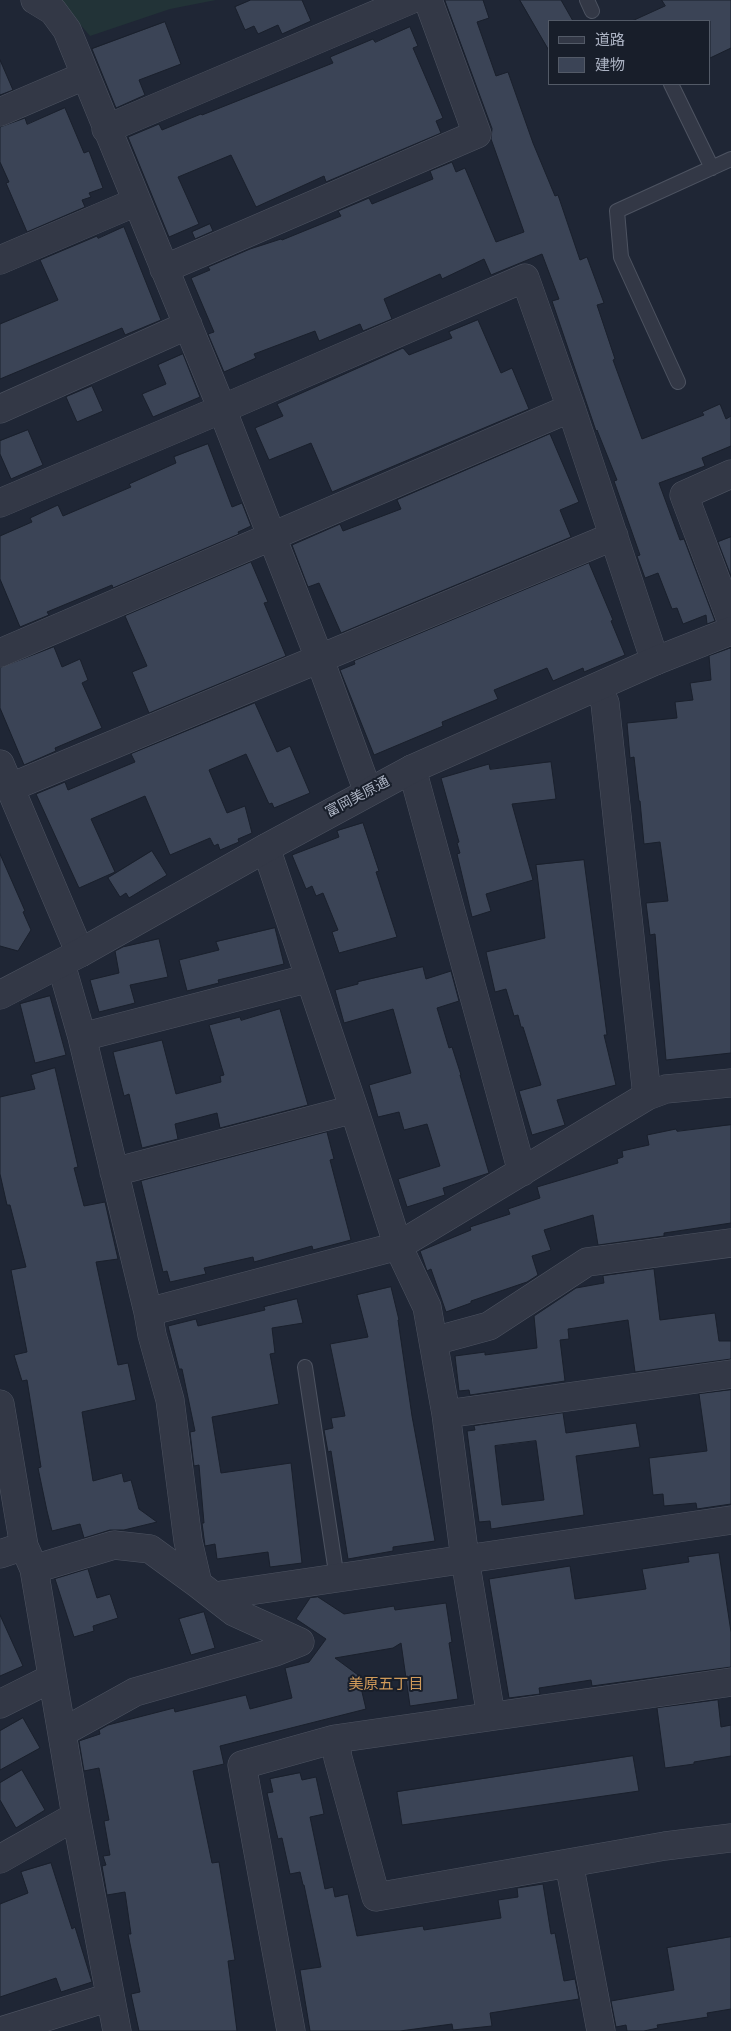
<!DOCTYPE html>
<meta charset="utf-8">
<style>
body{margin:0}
#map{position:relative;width:731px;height:2031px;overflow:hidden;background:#1f2635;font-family:"Source Sans 3","Noto Sans JP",sans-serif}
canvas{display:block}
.legend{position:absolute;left:548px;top:20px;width:162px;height:65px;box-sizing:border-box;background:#181e2a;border:1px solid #535a67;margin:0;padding:6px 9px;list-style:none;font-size:15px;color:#acb3c3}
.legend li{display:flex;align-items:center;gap:10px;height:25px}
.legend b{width:25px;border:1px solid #535a67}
</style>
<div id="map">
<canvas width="731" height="2031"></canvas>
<ul class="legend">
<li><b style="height:6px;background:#333846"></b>道路</li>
<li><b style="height:14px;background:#3b4456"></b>建物</li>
</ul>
</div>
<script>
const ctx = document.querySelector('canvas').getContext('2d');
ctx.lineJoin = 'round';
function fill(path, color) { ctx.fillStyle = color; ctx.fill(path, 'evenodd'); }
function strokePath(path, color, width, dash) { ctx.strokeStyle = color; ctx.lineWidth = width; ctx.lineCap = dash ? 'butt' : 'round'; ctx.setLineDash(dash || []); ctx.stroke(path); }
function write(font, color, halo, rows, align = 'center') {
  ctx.font = font + ' "Source Sans 3","Noto Sans JP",sans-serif'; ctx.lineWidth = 4; ctx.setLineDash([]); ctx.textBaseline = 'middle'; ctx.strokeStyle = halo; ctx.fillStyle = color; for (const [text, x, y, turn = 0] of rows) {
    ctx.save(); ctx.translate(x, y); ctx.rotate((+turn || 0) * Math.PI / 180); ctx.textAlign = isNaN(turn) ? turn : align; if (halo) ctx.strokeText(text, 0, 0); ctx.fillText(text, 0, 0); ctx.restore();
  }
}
fill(new Path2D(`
 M61,0H216L170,9L90,36L61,2Z`), '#223337');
const building = new Path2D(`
 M251,0H302L311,21L282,34L278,25L258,34L254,26L245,30L235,7Z
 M445,0H483L489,18L477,22L496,76L508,72L533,143L555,196L558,195L580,260L587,257L604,303L597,305L615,359L613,360L642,439L704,415L702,412L720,404L726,419L731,416V446L702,458L705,466L659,483L680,540L684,539L715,621L707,624L706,615L683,624L677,608L672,609L658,573L645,578L637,556L640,555L614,481L617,480L597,430L596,431L552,301L559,299L542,254L491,275L484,259L442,279L440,274L384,299L392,319L363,331L360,324L319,341L315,331L254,354L256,358L224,372L208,334L214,332L191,278L210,270L208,267L250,249L281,239L282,240L341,216L338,211L369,198L372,204L433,179L430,171L452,162L456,172L465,168L496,242L524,232L491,139L492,129Z
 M520,0H561L573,21H550V52Z
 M662,0H731V48L710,58V21H632L665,6Z
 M165,22L181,64L139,80L145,95L116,108L92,49Z
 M410,27L418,46L413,48L443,118L436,121L441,133L326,182L324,176L256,207L231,155L178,177L199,224L169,237L128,137L159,124L162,130L201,114L202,115L333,63L330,57L373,39L375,42Z
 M0,60L13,90L0,95Z
 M65,108L84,153L89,151L103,188L89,193L91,197L82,200L85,207L27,232L6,183L9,182L0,162V127L25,118L27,124Z
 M210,224L213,231L195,239L192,232Z
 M124,227L161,320L125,335L122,328L0,379V324L58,300L40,260L97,236L98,238Z
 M478,320L501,373L512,368L529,409L332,492L311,443L269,460L255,428L283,416L277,404L403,348L409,355L452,338L449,332Z
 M183,354L200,397L153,417L142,394L166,384L158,365Z
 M92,386L103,411L77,422L66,397Z
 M28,430L43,465L11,479L0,454V441Z
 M550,434L579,502L560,510L571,537L341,633L319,583L308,587L292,545L340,524L343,531L401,509L397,500Z
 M208,444L232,507L242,503L251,526L238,532L239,534L113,588L112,585L47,612L49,615L20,627L0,579V536L32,522L30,518L58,505L63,516L131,487L129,484L176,463L174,457Z
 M731,537V576L718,542Z
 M251,562L268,602L264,603L286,656L149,713L132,672L147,666L125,616Z
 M589,563L613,620L611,621L625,655L584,672L583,668L553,681L547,668L494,690L498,699L442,722L443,726L374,755L340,670L355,664L354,661Z
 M54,647L62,667L80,659L88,680L82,683L102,728L55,748L56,751L24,765L0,708V668Z
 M731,648V1053L666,1060L655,934L650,935L646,903L668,901L660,842L644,844L640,801H639L634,757L630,758L627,723L677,718L675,702L693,700L690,683L711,680L709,656Z
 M255,703L277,752L290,746L310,793L274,808L272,803L269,804L246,754L209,770L227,813L245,806L252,833L238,839L239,842L220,850L218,844L214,846L210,838L170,855L145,796L91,819L115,872L79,888L36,794L65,782L68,790L135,762L131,754Z
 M551,762L556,799L512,804L533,880L486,894L491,911L472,917L457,854L460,853L457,843L459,842L441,778L489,764L490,769Z
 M363,823L379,871L376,872L397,937L339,953L332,932L338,930L323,893L316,896L312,886L306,889L292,855L339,837L337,831Z
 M152,851L167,875L129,898L126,893L120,897L108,878Z
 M0,854L25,911L23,912L31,930L18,951L0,946Z
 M584,860L607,1035H604L616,1085L557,1100L565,1125L532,1135L519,1091L541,1085L523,1027H521L518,1015L514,1016L506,989L495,992L486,952L545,938L536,865Z
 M275,928L284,964L218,980L219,983L187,991L179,960L219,950L216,942Z
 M159,939L168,977L130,985L135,1003L99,1012L90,980L119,973L115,951L123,947Z
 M423,967L426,979L451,971L459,1001L437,1008L449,1048L452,1047L461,1075H460L489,1173L443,1188L445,1195L407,1207L398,1179L440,1166L427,1124L404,1130L399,1112L378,1117L369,1085L411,1073L393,1009L344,1023L335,990L358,984V982Z
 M50,996L66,1055L35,1063L20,1004Z
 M280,1009L308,1105L220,1128L217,1113L175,1124L178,1139L142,1148L129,1094L124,1096L113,1052L162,1040L176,1094L221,1082L220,1076L224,1075L209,1025L240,1017L241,1020Z
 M55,1068L78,1167L74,1168L84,1206L105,1202L118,1259L96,1262L118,1365L128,1363L136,1400L82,1412L93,1481L122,1473L124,1482L131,1480L139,1509L157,1522L124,1530H110L84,1538L80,1524L52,1531L47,1511L38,1468L41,1467L27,1380L22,1381L14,1355L27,1352L11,1270L26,1267L10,1205H7L0,1174V1097L35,1089L31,1075Z
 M731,1125V1223L664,1233V1236L598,1245L593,1215L544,1230L551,1250L532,1256L538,1275L527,1282L471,1301V1303L446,1312L431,1269L427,1271L420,1251L471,1230L470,1227L510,1214L508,1209L540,1198L537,1187L618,1163L617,1159L623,1157L622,1151L649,1145L647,1135L676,1129L677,1131Z
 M327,1132L334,1159L330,1160L351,1240L313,1250L312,1246L254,1262L253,1257L204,1268L206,1274L170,1282L167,1271L163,1272L141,1181Z
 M654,1269L660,1320L715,1313L719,1341H731V1359L635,1372L628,1320L568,1329L569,1339L560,1340L565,1381L470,1395L469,1390L459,1391L455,1356L485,1352V1355L537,1348L534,1316L576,1288L604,1283L603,1276Z
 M391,1287L399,1320H398L412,1416L435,1541L393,1547V1551L348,1559L331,1451L328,1452L324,1430L333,1428L331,1418L345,1416L330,1344L368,1337L357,1295Z
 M297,1299L303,1323L272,1328L275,1353L270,1354L279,1404L212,1417L221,1473L291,1463L302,1563L270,1567L268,1552L217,1559L215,1544L205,1546L202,1523H204L199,1465L194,1466L190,1432L195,1431L182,1369H179L168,1326L196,1319L198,1326L265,1310L264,1307Z
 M731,1390V1504L697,1509L696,1503L664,1506L663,1494L653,1495L649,1458L707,1451L699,1394Z
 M563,1413L566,1433L636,1423L640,1447L576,1456L584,1515L491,1529L490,1521L479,1522L467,1431L475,1430L474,1426ZM536,1441L544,1500L502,1505L495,1446Z
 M719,1553L731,1632V1667L592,1686L591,1680L539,1688L540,1694L509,1698L489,1579L570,1566L575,1599L646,1589L642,1569L689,1562L688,1557Z
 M88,1569L97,1598L110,1594L118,1618L93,1626L94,1631L74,1637L55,1579Z
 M318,1597L344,1614L394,1606L395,1610L446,1603L452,1642L449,1643L458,1699L410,1706L401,1643L393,1648L335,1658L358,1675L366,1709L220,1746L224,1764L193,1771L212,1863L219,1862L235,1960L228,1961L237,2031H139L131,1994L140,1992L128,1934H131L125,1892L107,1895L102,1866L106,1865L103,1856L110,1855L104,1821L109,1820L99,1768L84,1771L79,1741L100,1734L99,1730L108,1725L174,1708L175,1712L246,1695L250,1709L292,1698L285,1668L309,1662L326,1639L296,1619L310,1598Z
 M204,1612L215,1648L191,1655L179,1619Z
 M0,1615L23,1666L0,1676Z
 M718,1700L721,1727L731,1725V1756L694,1762V1764L665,1768L657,1708Z
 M23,1718L40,1748L0,1770V1731Z
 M633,1756L639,1791L402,1825L397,1792Z
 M22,1770L45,1810L16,1828L0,1800V1783Z
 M300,1773L302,1780L316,1777L324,1814L310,1817L325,1889L333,1887L335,1897L348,1894L357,1936L423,1926L424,1930L501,1918L498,1900L518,1897L517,1888L543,1884L551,1934L555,1933L564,1981L575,1979L579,1999L490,2013L492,2026L453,2030L452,2024L400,2031H310L300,1970L321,1967L304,1885H303L300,1872L290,1874L282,1838L278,1839L267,1793L273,1792L270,1779Z
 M51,1863L72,1929L75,1927L92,1982L61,1992L56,1978L0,1997V1904L28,1893L21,1872Z
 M731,1937V2009L707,2013L708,2017L657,2025L658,2028L644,2031H627L626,2025L616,2027L611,2001L674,1990L667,1948Z`);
fill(building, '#3b4456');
strokePath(building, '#1a202c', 1);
const service = new Path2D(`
 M587,0L592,11
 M671,84L712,168
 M678,382L621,257L617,211L731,159
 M305,1367L337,1579`);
const minor = new Path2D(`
 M35,0L53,11L67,30L222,409L320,660L368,792
 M0,112L84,76
 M106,129L410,0
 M0,260L136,202
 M164,269L477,134L428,0
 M0,409L188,325
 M731,474L684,495L731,620
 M0,503L222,409L525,278L571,408L655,661
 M0,653L571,408
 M598,687L605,703L647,1096
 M0,764L80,953
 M412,769L522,1172
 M9,788L614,536
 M266,848L354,1109L398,1246L427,1307L446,1414L465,1559L491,1716
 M61,964L82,1037L148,1312L152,1335L170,1400L188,1541L198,1584L234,1612L300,1642L275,1652L135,1692L63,1732
 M82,1037L310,978
 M114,1172L354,1109
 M148,1312L398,1246L647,1096L666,1089L731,1083
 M434,1341L489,1326L587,1262L731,1243
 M0,1404L24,1546L34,1569L76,1816L117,2031
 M446,1414L731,1374
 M0,1554L24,1546
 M34,1569L114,1545L150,1549L198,1584
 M215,1596L731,1520
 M0,1704L52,1678
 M335,1739L338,1758L376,1897L665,1846L731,1838
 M0,1859L76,1816
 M569,1863L601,2031
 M1,2031L110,1997
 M291,2031L242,1765L335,1739L731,1682`);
const tertiary = new Path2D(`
 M0,995L80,953L266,848L412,769L655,661L731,631`);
strokePath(service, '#4d5361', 16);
strokePath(minor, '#4d5361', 29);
strokePath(tertiary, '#4d5361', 29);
strokePath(service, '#333846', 14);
strokePath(minor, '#333846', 28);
strokePath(tertiary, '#333846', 28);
write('14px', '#acb3c3', '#181e2a', [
 ["富岡美原通",358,798,-28]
]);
write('15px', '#d19b5a', '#181e2a', [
 ["美原五丁目",386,1686]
]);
</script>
